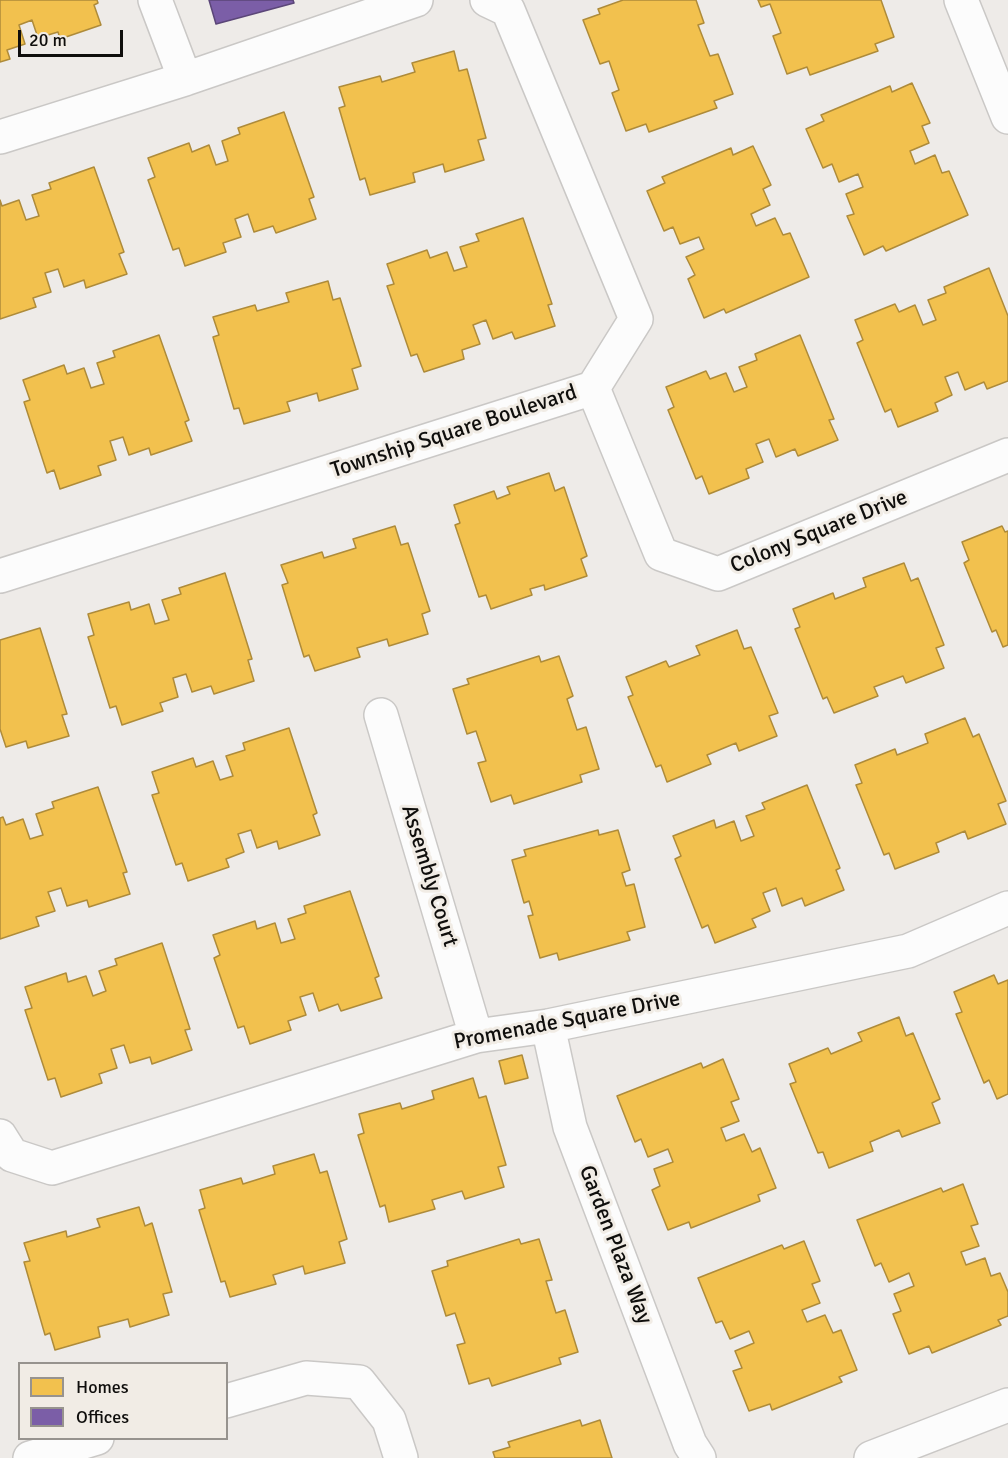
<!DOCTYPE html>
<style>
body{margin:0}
#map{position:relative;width:1008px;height:1458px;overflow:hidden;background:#eeebe8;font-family:Signika,sans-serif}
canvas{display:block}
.legend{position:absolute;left:18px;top:1362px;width:210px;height:78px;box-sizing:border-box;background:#f1ece5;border:2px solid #97938e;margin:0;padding:8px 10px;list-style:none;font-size:18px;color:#0f0e0c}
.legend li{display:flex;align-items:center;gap:12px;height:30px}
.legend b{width:30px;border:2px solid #97938e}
.scale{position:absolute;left:18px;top:30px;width:105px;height:27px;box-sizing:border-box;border:3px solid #0f0e0c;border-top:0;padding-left:8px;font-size:18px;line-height:21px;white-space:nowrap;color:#0f0e0c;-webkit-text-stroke:4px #f1ece5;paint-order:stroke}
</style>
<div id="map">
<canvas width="1008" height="1458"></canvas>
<ul class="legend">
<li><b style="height:16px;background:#f2c14e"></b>Homes</li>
<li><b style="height:16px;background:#7b5ea7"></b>Offices</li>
</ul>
<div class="scale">20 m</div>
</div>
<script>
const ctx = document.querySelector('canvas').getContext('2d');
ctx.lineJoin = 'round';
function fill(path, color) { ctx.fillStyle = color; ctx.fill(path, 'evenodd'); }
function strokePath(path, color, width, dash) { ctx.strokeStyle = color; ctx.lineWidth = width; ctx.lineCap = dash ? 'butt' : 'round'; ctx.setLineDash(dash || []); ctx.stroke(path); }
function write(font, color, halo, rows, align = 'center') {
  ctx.font = font + ' Signika,sans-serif'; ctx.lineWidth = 6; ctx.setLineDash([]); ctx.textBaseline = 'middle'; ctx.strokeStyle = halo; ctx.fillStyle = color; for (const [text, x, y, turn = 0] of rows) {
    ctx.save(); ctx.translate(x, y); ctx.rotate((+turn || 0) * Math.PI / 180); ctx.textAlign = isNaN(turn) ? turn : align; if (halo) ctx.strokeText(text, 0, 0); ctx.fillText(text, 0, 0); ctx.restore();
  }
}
const homes = new Path2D(`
 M0,0H97L98,3L94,5L101,25L60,39L58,32L38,38L32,20L19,25L25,44L7,50L10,59L0,62Z
 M623,0H696L704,23L698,25L710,56L718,54L733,94L714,101L717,108L649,132L646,124L626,131L612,93L619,90L609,61L600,64L583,20L600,14L598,9Z
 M758,0H881L894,37L875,44L878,51L810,75L807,67L787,74L773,36L781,33L770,4L761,7Z
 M454,51L459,71L467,69L486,138L478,140L484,160L445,172L443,164L413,173L415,182L370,195L365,178L360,180L339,108L345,106L339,87L380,76L382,82L415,72L412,63Z
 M912,83L930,123L922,126L929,143L910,151L915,164L935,155L942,173L949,171L968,215L886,251L883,246L864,255L847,216L854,214L846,194L863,187L858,174L839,182L832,164L823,168L806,129L824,121L821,115L890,86L892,92Z
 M284,112L314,197L309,199L316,219L276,233L273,226L254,232L248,214L235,219L241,237L223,243L226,252L185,266L179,248L173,250L148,180L155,177L148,158L189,143L192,152L209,145L216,165L228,161L222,141L240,134L238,128Z
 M753,146L771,185L763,189L770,205L751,214L756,226L775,218L783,235L790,233L809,277L726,313L724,309L704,318L688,279L695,275L686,257L704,249L699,237L680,244L673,227L664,231L647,191L665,183L662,177L731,148L733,155Z
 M94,167L124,252L119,254L127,274L86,288L84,280L64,287L58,269L45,273L51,292L33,298L36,307L0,319V200L2,206L19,200L26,220L39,216L32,195L51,189L49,183Z
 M523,218L552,304L548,305L555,326L515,339L512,332L493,339L486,320L473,325L480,344L462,350L464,359L424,372L417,354L411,356L387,286L394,284L387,264L427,250L430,258L447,252L454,271L467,267L460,247L479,241L476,234Z
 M989,268L1008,316V381L987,389L984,382L965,390L958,372L945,377L952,395L935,403L938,411L898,427L891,409L885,412L857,343L863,340L855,320L895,304L899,312L915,305L923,325L936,320L928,300L946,293L944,287Z
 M328,281L333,300L340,298L361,366L352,369L358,389L319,401L317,393L287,402L290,411L244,424L239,408L234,409L213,337L219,335L213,317L255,305L257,311L289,302L286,293Z
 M159,335L189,420L185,422L192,441L151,455L149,448L129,455L123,437L110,441L116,460L98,466L101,475L60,489L54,470L47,473L24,402L30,400L23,380L64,365L67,374L84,368L91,388L104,384L97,363L115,357L113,351Z
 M800,335L834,419L829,420L838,440L798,456L795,449L776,457L769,439L756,444L763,462L746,469L749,478L709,494L702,476L696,479L668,410L674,407L666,387L706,371L710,379L726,373L734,392L747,387L739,367L757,360L755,354Z
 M549,473L555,491L564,487L587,556L581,559L587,576L545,590L544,585L530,589L532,595L491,609L486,595L479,597L455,525L460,523L454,505L494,491L497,499L510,494L507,487Z
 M395,526L401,545L408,543L430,611L422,614L428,634L389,646L387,639L357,648L360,657L315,671L309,655L304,657L282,585L288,583L281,565L322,552L324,558L356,548L353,539Z
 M1002,526L1005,532L1008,531V645L1003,647L996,630L992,632L964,563L969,560L962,542Z
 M904,563L911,581L918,578L944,645L936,648L944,668L906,683L903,676L874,687L878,696L834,713L827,697L823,699L795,629L800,627L793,609L833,593L835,599L866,587L863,578Z
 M225,573L252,659L248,660L254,681L214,694L211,686L192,692L186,674L173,678L178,697L160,703L163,711L122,725L116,706L110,708L88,637L94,635L88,614L129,602L131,610L149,604L155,624L169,620L162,600L181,594L179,588Z
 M40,628L67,714L62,715L69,736L28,748L26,741L6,747L0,729V640Z
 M737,630L744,649L751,647L778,713L769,716L777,736L739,751L736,743L707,755L711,764L667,782L661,765L656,767L628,697L633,695L626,677L666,661L669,667L700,655L696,646Z
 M539,656L541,662L559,656L573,696L567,699L577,730L586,727L599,769L580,775L582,782L514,804L511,795L491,802L478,763L486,761L476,731L467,734L453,689L469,684L467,679Z
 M965,718L973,737L979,734L1006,801L998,804L1006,824L968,839L965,831L936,843L939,852L895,869L889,853L884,855L856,785L862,783L855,765L895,749L897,755L928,743L925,734Z
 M289,728L317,813L313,815L320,835L279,849L277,841L257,848L251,830L238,834L244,852L226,859L229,867L188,881L182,863L176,865L152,795L159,793L152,772L193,758L196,767L213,761L220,780L233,776L226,756L245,750L243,743Z
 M807,785L840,868L836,870L844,890L805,906L802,898L782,906L776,888L763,893L770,911L752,919L756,927L715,943L708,925L702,928L675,859L681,856L673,836L714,820L716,828L734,821L741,841L754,836L746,816L765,809L762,803Z
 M98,787L127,872L123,873L130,894L89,907L87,900L67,906L61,888L48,892L55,911L36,917L39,926L0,939V818L3,817L6,825L23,819L30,839L43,835L36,814L54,808L52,802Z
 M598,830L599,835L618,830L630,870L622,873L626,886L634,884L645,927L627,932L630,940L559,960L557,953L540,958L528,916L533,915L529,901L524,903L512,860L526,856L524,850Z
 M350,891L379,976L375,978L382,998L341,1011L338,1004L319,1011L313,993L300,997L306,1015L288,1021L291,1030L250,1044L244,1026L238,1028L214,958L220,955L213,935L255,921L257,929L275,923L281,943L295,939L288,919L306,913L304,906Z
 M162,943L190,1029L185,1030L192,1050L152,1064L150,1057L130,1063L124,1045L111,1049L117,1068L99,1074L102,1083L61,1097L55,1078L48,1080L25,1010L32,1008L25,987L66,973L68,982L86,976L93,996L106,991L99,971L117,965L115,959Z
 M994,975L998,984L1008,980V1094L997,1099L989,1080L984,1083L956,1014L962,1012L954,992Z
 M899,1017L906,1036L913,1033L940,1099L932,1103L940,1123L902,1137L899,1130L870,1142L873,1151L829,1168L823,1152L818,1153L790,1084L796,1082L789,1064L828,1048L831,1054L862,1041L858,1033Z
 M522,1055L528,1078L505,1084L499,1061Z
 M723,1059L739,1099L731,1102L739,1121L721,1128L726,1141L744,1134L752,1152L760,1148L776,1188L758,1195L760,1201L691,1228L689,1222L668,1230L652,1190L660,1186L654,1169L673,1162L668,1149L648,1157L641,1139L635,1142L617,1096L701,1063L703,1068Z
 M473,1078L479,1098L486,1096L506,1165L498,1167L504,1187L465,1199L462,1191L432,1200L435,1209L389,1222L385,1205L380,1207L358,1135L364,1133L359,1114L400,1103L402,1109L434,1099L432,1091Z
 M314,1154L320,1173L327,1171L347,1239L339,1242L345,1263L305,1274L303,1266L273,1275L276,1284L230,1297L225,1281L221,1282L199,1210L205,1208L200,1190L241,1178L243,1184L275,1174L273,1166Z
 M963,1184L978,1224L971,1226L979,1246L961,1252L966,1265L985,1258L991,1276L1000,1273L1008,1292V1316L998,1320L1001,1325L932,1353L929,1346L909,1354L893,1314L901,1311L894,1294L914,1286L909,1273L889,1282L881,1263L875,1266L857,1220L941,1188L943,1192Z
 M139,1207L145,1226L152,1223L172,1292L163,1294L169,1315L130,1327L128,1319L98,1327L100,1337L55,1350L50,1333L45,1335L24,1262L30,1261L24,1243L66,1231L67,1237L100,1227L97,1219Z
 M519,1239L521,1244L539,1239L552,1280L546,1281L556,1313L565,1310L578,1352L559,1358L561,1364L492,1386L489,1378L469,1384L457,1345L465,1343L455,1313L446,1316L432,1271L448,1266L447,1261Z
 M804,1241L820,1281L812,1284L820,1303L802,1310L807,1322L825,1315L833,1333L841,1330L857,1370L839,1377L842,1382L772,1410L770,1404L749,1411L733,1371L742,1368L735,1351L754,1343L749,1331L730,1339L722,1321L716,1323L698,1278L782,1245L784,1249Z
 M580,1420L582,1426L600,1420L612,1458H495L493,1452L510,1447L508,1442Z`);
fill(homes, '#f2c14e');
strokePath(homes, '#ae8b3a', 1.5);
const offices = new Path2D(`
 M209,0H293L294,3L216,24Z`);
fill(offices, '#7b5ea7');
strokePath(offices, '#5b4678', 1.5);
const minor = new Path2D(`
 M155,0L185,79
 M961,0L1008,117
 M0,137L185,79L416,0
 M593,388L661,554L718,574L1008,455
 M0,576L593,388L636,319L508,10L487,0
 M381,715L476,1036
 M548,1026L570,1127L690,1444L699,1458
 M0,1136L12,1155L52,1168L476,1036L548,1026L908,951L1008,908
 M226,1401L306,1378L359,1382L389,1420L401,1458
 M30,1458L97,1438
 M871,1458L1008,1405`);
strokePath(minor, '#cac8c6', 36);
strokePath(minor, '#fcfcfc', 33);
write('22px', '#0f0e0c', '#f1ece5', [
 ["Township Square Boulevard",454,432,-18],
 ["Colony Square Drive",819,532,-22],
 ["Assembly Court",429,876,73],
 ["Promenade Square Drive",567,1021,-11],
 ["Garden Plaza Way",615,1245,69]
]);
</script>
